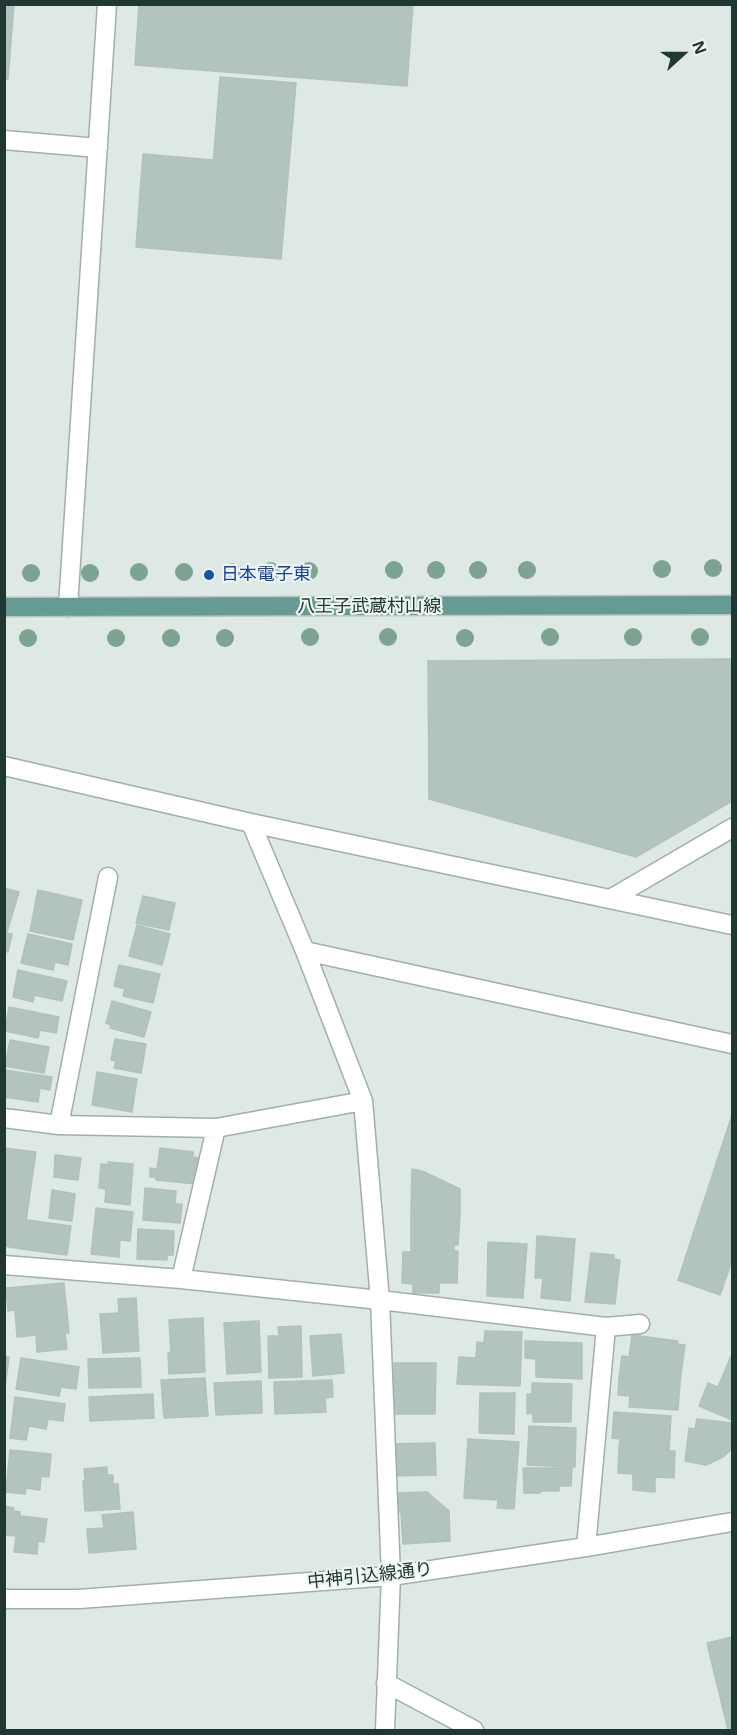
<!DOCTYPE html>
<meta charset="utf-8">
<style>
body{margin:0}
#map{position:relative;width:737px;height:1735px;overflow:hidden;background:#dee8e5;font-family:"Noto Sans",sans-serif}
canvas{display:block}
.frame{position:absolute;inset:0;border:6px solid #203733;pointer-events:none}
.north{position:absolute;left:653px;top:24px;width:60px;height:60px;-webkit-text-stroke:4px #eef5f2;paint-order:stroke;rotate:69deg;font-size:16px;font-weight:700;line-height:24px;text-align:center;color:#203733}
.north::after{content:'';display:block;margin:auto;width:21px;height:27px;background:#203733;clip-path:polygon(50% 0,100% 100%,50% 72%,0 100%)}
</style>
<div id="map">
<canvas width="737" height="1735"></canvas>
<div class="frame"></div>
<div class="north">N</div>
</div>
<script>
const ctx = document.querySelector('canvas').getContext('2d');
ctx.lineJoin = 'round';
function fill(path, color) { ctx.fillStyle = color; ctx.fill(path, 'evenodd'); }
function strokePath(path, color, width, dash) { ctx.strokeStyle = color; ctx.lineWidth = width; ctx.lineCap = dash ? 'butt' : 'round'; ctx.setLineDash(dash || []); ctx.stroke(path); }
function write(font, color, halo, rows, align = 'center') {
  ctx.font = font + ' "Noto Sans","Noto Sans JP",sans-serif'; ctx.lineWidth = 4.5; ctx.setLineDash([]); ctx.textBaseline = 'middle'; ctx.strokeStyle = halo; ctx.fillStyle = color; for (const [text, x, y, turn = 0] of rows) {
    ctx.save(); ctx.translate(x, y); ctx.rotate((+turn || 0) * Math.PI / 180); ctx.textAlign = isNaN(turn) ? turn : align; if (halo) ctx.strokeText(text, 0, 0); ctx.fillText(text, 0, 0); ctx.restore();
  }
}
const building = new Path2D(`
 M4,4H14L8,79H4Z
 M139,4H413L407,86L135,65Z
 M220,77L296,83L281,259L206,253Z
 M143,154L213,160L206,253L136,247Z
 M732,659V801L636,857L429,799L428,661Z
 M4,888L19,892L7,932L4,931Z
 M38,890L82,900L73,940L30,931Z
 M143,896L175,903L169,930L136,923Z
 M137,925L170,934L162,965L129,956Z
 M4,933L12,934L8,952L4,951Z
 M28,934L72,944L68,965L55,962L53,970L21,963Z
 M119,965L160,974L153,1003L123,996L125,989L114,986Z
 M18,970L67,981L62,1001L34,995L33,1002L13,997Z
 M112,1001L151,1012L144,1037L110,1028L111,1025L106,1023Z
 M9,1007L59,1017L56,1033L40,1030L38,1038L5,1031Z
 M115,1039L146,1044L141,1073L114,1068L116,1061L111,1060Z
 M10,1040L49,1047L44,1073L5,1066Z
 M4,1070L52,1077L50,1090L40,1088L38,1102L4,1097Z
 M97,1072L137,1079L132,1112L92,1105Z
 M732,1115V1261L720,1295L678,1280Z
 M4,1148L36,1152L22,1249L4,1246Z
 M160,1148L193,1152V1157L199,1158L196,1184L156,1180V1177H150V1168L157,1169Z
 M55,1155L81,1158L78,1180L54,1177Z
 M108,1162L133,1164L130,1205L105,1202L106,1189L99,1188L101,1164L108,1165Z
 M412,1169L422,1171L460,1189V1214L411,1212Z
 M145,1188L176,1191L175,1204H182L180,1223L143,1220Z
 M52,1190L75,1194L72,1221L49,1218Z
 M96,1208L133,1212L130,1241L120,1240L119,1257L91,1254Z
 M411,1213L460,1214L458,1245H454V1251H411Z
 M27,1220L71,1226L67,1255L22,1249Z
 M138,1229L174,1231L173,1255H167V1260L137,1259Z
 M537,1236L575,1239L570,1301L541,1298L543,1278H535Z
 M488,1242L527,1244L523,1298L487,1296Z
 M458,1251L457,1283H439V1293H413V1284L402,1283L403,1252Z
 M591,1253L614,1255V1259L620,1260L615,1304L585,1302Z
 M64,1283L69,1333H65L67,1349L37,1352L36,1335L17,1337L15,1310L8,1311L6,1288Z
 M136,1298L139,1351L103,1353L100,1314L119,1313L118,1299Z
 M203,1318L205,1372L169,1374L168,1353H171L169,1320Z
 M259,1321L261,1372L227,1374L224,1323Z
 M301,1326L302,1377L269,1378L268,1336H279L278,1327Z
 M485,1331L522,1332L520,1386L457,1384L459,1357L476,1358L477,1342L484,1343Z
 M341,1334L344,1373L313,1376L310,1336Z
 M632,1335L678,1341L677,1344L685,1345L680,1382L619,1378L622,1356L629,1357Z
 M525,1341L582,1343V1379L536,1377V1359L525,1358Z
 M4,1356L9,1357L5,1387H4Z
 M731,1356H732V1420L699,1406L708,1383L718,1387Z
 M21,1358L79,1367L76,1389L61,1387L59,1396L16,1389Z
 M140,1358L141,1387L89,1388L88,1359Z
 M394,1363H436L435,1414H394Z
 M205,1378L208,1416L164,1418L161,1380Z
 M619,1378L680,1382L678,1410L629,1407L630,1396L618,1395Z
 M332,1380L333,1397L325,1398L326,1412L275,1414L274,1382Z
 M261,1381L262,1413L216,1415L214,1383Z
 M532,1383L572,1384L571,1422H533V1413L527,1414V1394H532Z
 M480,1393H515L514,1434L479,1433Z
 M153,1394L154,1418L90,1421L89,1397Z
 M15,1397L65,1404L63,1421L48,1419L46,1429L29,1426L26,1440L10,1438Z
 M614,1412L671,1416L669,1450L619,1449L620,1439L612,1438Z
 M697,1419L732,1423V1449L723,1457L706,1465L685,1461L689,1428L695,1429Z
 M529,1426L576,1428L575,1467L527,1465Z
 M468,1439L519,1442L514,1509L497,1508L498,1500L464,1498Z
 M435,1443L436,1475L391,1476L390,1444Z
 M619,1449L675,1451L674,1478L655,1477V1492L633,1490V1474L618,1473Z
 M10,1450L51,1454L49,1477L41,1476L40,1490L26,1488L25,1494L6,1492Z
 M107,1467V1475H113V1484H118L120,1509L85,1511L83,1481H85L84,1469Z
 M523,1468H572L571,1486H559V1491H540V1493H524Z
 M427,1492L449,1511L450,1541L403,1544L401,1512H395L394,1493Z
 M4,1506L14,1508L13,1511L20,1512V1516L47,1519L44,1542L38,1541L37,1554L14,1552L16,1536L4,1535Z
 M133,1512L136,1549L89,1553L87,1529L104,1528L102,1515Z
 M732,1637V1730H728L707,1643Z`);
fill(building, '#b3c3be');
strokePath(building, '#b1c1bc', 1.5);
const lane = new Path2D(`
 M4,140L98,148
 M68,607L107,4`);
const street = new Path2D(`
 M4,766L251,823L732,925
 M251,823L305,951L363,1101L380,1300L391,1576L385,1730
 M612,898L732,828
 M305,951L732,1044
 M4,1118L59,1125L216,1128L363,1101
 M59,1125L108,877
 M4,1265L181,1279L380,1300L606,1327L640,1324
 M181,1279L216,1128
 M586,1547L606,1327
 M4,1599H79L391,1576L586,1547L732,1522
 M386,1683L474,1730`);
const primary = new Path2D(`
 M4,607L732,605`);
strokePath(lane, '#a1afac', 21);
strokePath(street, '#a1afac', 21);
strokePath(primary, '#bcc3c2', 21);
strokePath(lane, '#fff', 18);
strokePath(street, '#fff', 18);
strokePath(primary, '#659b94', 18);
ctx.fillStyle = '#7da391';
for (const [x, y] of [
 [713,568],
 [662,569],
 [394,570],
 [436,570],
 [478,570],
 [527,570],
 [271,571],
 [309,571],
 [139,572],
 [184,572],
 [232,572],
 [31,573],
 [90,573],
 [310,637],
 [388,637],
 [550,637],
 [633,637],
 [700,637],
 [28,638],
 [116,638],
 [171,638],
 [225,638],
 [465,638]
]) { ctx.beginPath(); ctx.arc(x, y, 9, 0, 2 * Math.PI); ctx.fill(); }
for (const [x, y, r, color] of [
 [209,575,6,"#1a4fb4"]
]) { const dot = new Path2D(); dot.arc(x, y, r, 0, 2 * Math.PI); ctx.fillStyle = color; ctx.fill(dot); strokePath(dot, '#eef5f2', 2); }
write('18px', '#164399', '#eef5f2', [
 ["日本電子東",221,575]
], 'left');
write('18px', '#203733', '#eef5f2', [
 ["八王子武蔵村山線",369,607],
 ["中神引込線通り",370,1576,-6]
]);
</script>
